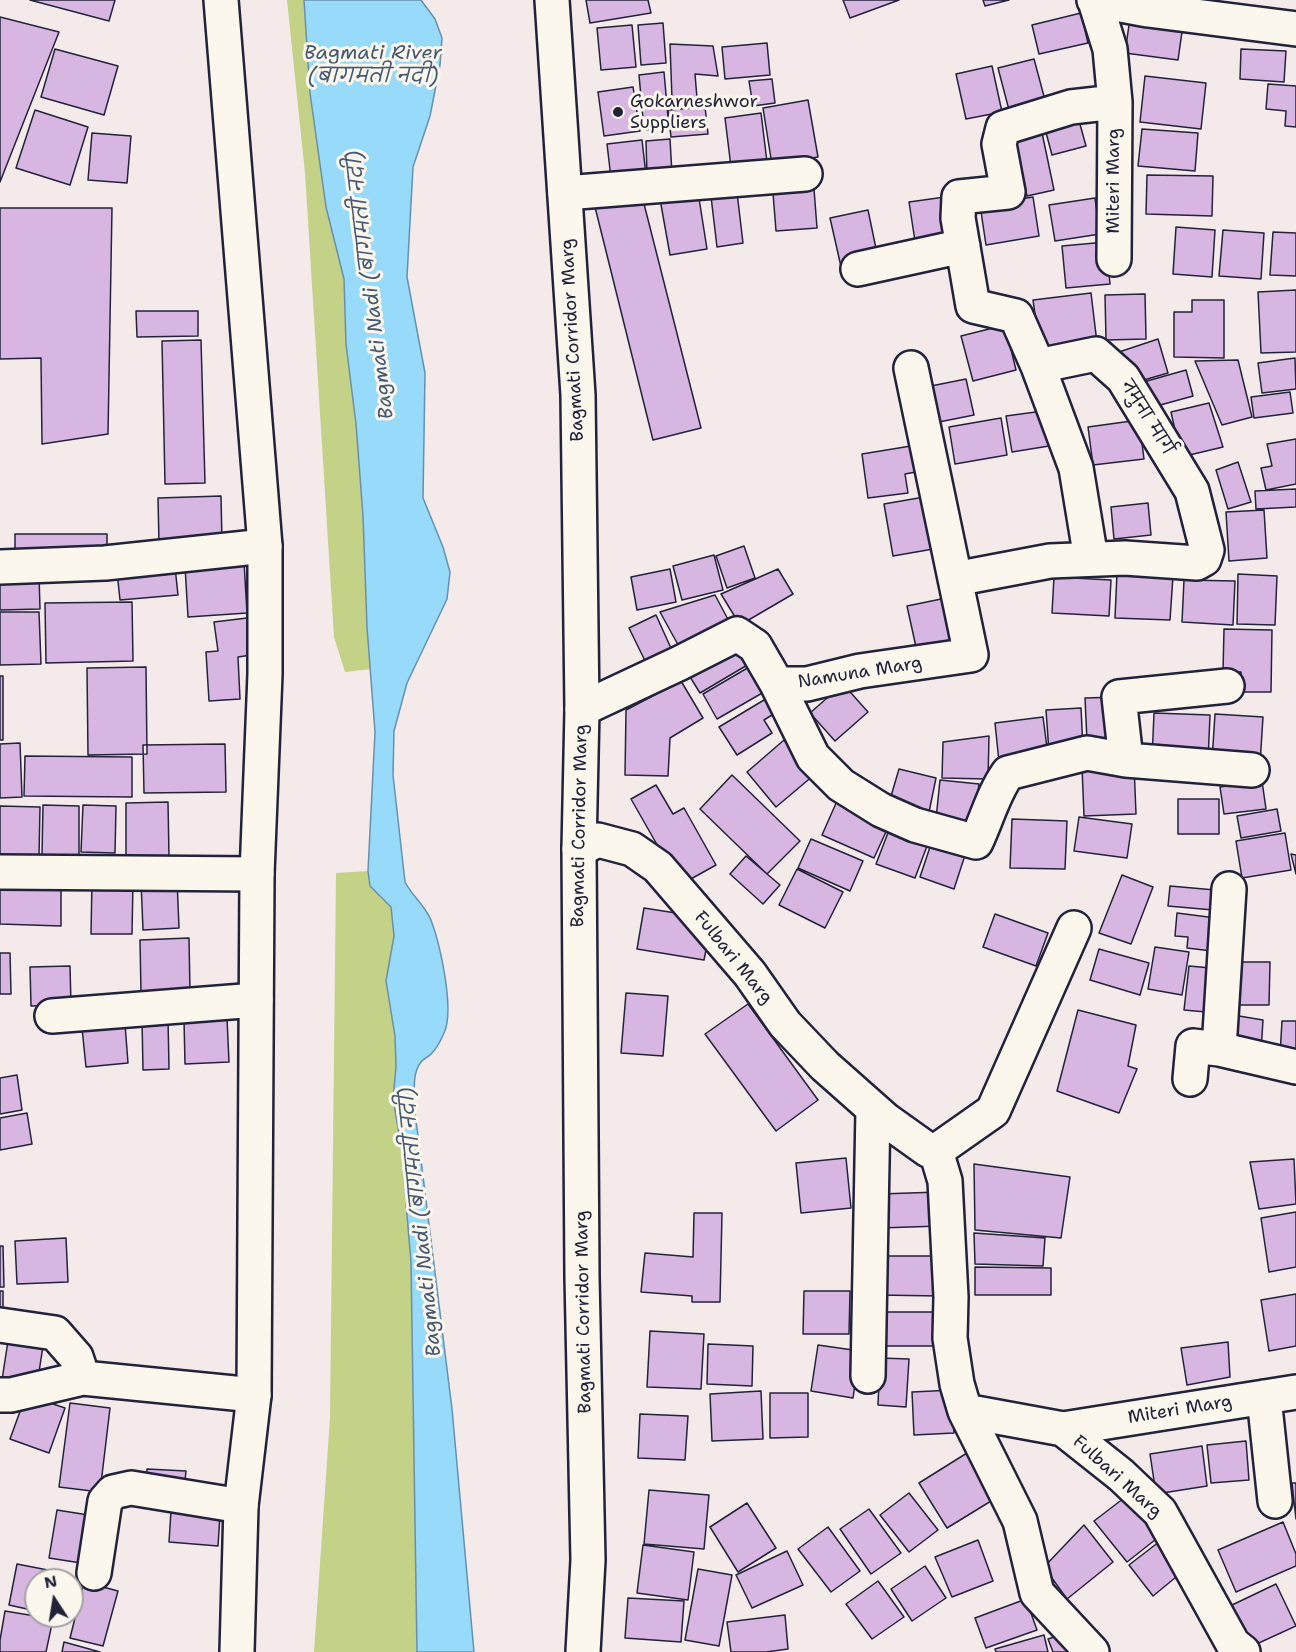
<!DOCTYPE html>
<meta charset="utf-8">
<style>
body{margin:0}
#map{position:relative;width:1296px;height:1652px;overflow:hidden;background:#f4eaea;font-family:"Shantell Sans",sans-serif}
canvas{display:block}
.north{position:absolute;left:24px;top:1568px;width:60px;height:60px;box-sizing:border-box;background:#fbf7ec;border:2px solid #a4a2a5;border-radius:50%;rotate:348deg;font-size:16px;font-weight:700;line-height:24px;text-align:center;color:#22223b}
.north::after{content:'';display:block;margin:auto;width:21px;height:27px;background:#22223b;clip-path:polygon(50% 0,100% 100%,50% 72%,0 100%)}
</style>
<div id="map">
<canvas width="1296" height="1652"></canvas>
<div class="north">N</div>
</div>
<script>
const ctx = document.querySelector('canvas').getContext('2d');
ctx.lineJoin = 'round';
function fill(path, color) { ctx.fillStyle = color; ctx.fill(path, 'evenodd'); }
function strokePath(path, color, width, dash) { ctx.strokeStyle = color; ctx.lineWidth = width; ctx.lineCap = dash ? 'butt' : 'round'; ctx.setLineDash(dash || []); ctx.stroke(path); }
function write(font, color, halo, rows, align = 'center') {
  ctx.font = font + ' "Shantell Sans","Playpen Sans Deva",sans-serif'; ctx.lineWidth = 6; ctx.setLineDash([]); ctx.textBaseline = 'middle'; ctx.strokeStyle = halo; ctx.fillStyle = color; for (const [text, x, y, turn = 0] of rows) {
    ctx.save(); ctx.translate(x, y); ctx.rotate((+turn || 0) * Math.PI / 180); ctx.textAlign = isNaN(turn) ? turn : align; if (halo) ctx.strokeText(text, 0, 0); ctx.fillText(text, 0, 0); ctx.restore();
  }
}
fill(new Path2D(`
 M287,0H304L310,93L326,207L344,279L346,344L356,424L363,516L367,627L371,669L345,672L334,637L305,173Z
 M368,871L370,886L391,907L394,936L386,981L395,1036L396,1067L393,1099L401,1145L411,1262L417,1652H314L330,1417L336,873Z`), '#c3d286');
const water = new Path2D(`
 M304,0H421L435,19L442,38L440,65L430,116L413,167L407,277L425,373L423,498L443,547L450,572L447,599L407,683L394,731L393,775L405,882C412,896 425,905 431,920C440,944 455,1010 444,1033C441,1040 437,1048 432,1053C429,1057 424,1058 421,1062C411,1074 415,1097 415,1112L452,1409L474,1652H417L411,1262L401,1145L393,1099L396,1067L395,1036L386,981L394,936L391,907L370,886L368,871L375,732L367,627L363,516L356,424L346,344L344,279L326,207L310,93Z`);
fill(water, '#97daf9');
strokePath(water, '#6890ad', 1.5);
const building = new Path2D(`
 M30,0H115L109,21Z
 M586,0H648L651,13L590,23Z
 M843,0H899L850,18Z
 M983,0H1009L985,6Z
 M1081,13L1088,43L1039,54L1032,25Z
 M0,17L59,32L0,182Z
 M1130,18L1183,25L1178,60L1125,53Z
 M663,23L666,63L641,65L638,25Z
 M632,25L636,67L601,70L597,28Z
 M767,43L770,75L725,79L722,47Z
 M670,44L713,46L718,76L695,74L697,98L672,99Z
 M55,49L118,66L104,115L41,97Z
 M1241,49L1286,51L1284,82L1240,79Z
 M1034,59L1045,100L1009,110L998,68Z
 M992,66L1002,112L966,119L956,74Z
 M664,72L669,128L644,130L639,75Z
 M1145,76L1206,83L1201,129L1140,122Z
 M772,79L775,103L753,106L749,81Z
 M1268,84L1296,86V127L1285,126L1286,111L1266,109Z
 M633,87L640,131L604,136L598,92Z
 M808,100L818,157L772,165L763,108Z
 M705,107L708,134L671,137L668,110Z
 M35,110L88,127L70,185L16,168Z
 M761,113L767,162L731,167L725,118Z
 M1078,117L1086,146L1052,155L1044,125Z
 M1041,128L1054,190L1027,196L1014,134Z
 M1142,129L1198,133L1195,171L1138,166Z
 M92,133L131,136L127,183L88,180Z
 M670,139L672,174L647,175L646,141Z
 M642,140L646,175L611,178L607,144Z
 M1147,175L1213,176L1212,216L1146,214Z
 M736,184L743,243L717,247L710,188Z
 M814,189L817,228L776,231L773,193Z
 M698,192L707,249L670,255L660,199Z
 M642,196L701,428L653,440L595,207Z
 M945,197L953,248L917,254L909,202Z
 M1033,197L1039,236L986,245L980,205Z
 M1095,198L1100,234L1055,241L1049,205Z
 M0,208H112L108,434L42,444L41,358L0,359Z
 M868,210L879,263L842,271L830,218Z
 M1176,227L1215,230L1212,277L1173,274Z
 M1223,230L1264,233L1261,279L1219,276Z
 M1273,232L1296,233V276L1270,275Z
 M1106,242L1110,284L1066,288L1062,246Z
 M1296,290V352L1261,353L1258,292Z
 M1091,293L1097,343L1040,350L1033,300Z
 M1145,294L1146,339L1106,340L1105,295Z
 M1192,300H1224V358L1174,357V312H1192Z
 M136,311H198V336L137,337Z
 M1005,325L1016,370L973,381L961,336Z
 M1158,339L1168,373L1130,384L1119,352Z
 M201,340L205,483L165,484L162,341Z
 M1295,358L1296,389L1262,393L1258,363Z
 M1238,360L1252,417L1222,425L1195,361Z
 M1186,370L1193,396L1153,407L1140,383Z
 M966,379L974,415L934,423L926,387Z
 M1290,392L1293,413L1254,418L1251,397Z
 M1209,403L1223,447L1181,457L1171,412Z
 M1043,411L1049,446L1012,452L1006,416Z
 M1001,418L1007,455L955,464L949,427Z
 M1139,420L1144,459L1093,465L1088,427Z
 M1296,439V484L1266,490L1261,468L1272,466L1267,444Z
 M917,445L921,471L905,474L908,493L868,498L862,454Z
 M1238,462L1251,502L1228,509L1216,470Z
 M1296,489V507L1256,509L1255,491Z
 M221,496L222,542L159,544L158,498Z
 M930,496L939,548L893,556L884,504Z
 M1148,503L1151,535L1114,539L1111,507Z
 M1264,510L1267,558L1229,561L1226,512Z
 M15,534H107V557L15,556Z
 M744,546L755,578L727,588L716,556Z
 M714,555L723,590L682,600L673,566Z
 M244,562L247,613L188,617L185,566Z
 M175,567L178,595L120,600L117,572Z
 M670,569L676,602L637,610L631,577Z
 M778,569L793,594L740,625L721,594Z
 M1117,573L1173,576L1170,620L1115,618Z
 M39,574L40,609L0,610V575Z
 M1238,574L1277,576L1275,625L1237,624Z
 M1054,577L1111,580L1109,616L1052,613Z
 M1184,580L1235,581L1233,625L1182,622Z
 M715,595L731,625L682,652L660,612Z
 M956,596L965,637L916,647L907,606Z
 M132,602L133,661L46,663L45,603Z
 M0,612H39L41,664L0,665Z
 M656,615L675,657L649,669L629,628Z
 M247,618L251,655L238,657L240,699L209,701L206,652L218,651L214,622Z
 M1224,629L1272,630L1271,692H1241V672H1223Z
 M736,642L749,664L700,693L687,672Z
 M756,663L771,688L717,719L703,694Z
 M146,667L147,754L88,755L87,668Z
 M0,676H3V740H0Z
 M681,681L703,718L670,738L668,776L625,775L626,710Z
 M843,684L868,712L835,741L810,713Z
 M774,694L783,708L764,720L772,733L737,755L719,727Z
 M1119,697L1120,739L1087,741L1085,698Z
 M1081,708L1083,749L1049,752L1046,710Z
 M1154,713L1210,715L1208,761L1152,759Z
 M1215,714L1263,717L1260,764L1212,761Z
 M1043,717L1048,755L999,762L995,723Z
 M989,736L988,779L942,778L943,742Z
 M784,740L814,775L776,807L747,772Z
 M20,743L22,797L0,798V744Z
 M225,744L226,792L144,793L143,745Z
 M25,756L132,757V797L24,796Z
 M1134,765L1136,814L1084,816L1082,767Z
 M899,769L936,778L928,817L889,803Z
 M732,775L800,841L767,874L700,809Z
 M940,780L979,784L974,823L936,819Z
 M1262,781L1266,809L1224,814L1220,787Z
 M656,785L673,814L684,808L716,865L680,885L631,799Z
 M1178,799H1219V834H1178Z
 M837,801L890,823L874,858L822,835Z
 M168,802L169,857H126V803Z
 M43,805L79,806V856L42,855Z
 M83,805L116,806L115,853L81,852Z
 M0,806L40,807L39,856L0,855Z
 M1277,809L1281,831L1241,838L1237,816Z
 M1079,817L1132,824L1127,858L1074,851Z
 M1012,819L1067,821L1065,869L1010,868Z
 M891,825L930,838L915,878L876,864Z
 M1285,833L1291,870L1242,878L1236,841Z
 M933,838L967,849L954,889L920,877Z
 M811,839L863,861L850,891L798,868Z
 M1291,854L1296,855V874Z
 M746,856L780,885L763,904L730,874Z
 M797,869L843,892L825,928L779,905Z
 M1122,875L1153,887L1131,944L1099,933Z
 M177,879L179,928L143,930L141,881Z
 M92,881L133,882L132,934H91Z
 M0,886L61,887V926L0,924Z
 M1170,886L1215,890L1213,910L1168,906Z
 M644,908L695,916L708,940L704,960L637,949Z
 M1177,913L1224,919L1220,952L1187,948L1188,937L1175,936Z
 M995,914L1048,933L1036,966L983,947Z
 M189,938L190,992L141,993L140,940Z
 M1155,947L1189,952L1182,995L1148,989Z
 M1099,949L1149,963L1140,995L1090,980Z
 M0,953H10L11,994H0Z
 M1237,962H1270L1269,1005H1236Z
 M70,966L71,1005L31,1006L30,967Z
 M1189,966L1222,969L1217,1013L1184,1010Z
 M626,993L668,996L663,1056L621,1053Z
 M748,1004L818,1100L776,1131L705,1034Z
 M1078,1010L1136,1025L1128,1066L1137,1069L1119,1113L1057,1091Z
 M1227,1014L1263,1020L1261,1052L1226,1042Z
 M168,1018L169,1069L143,1070L142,1019Z
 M227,1018L229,1062L185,1064L184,1020Z
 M1282,1021H1296V1056L1280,1055Z
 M125,1024L128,1063L86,1067L82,1028Z
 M17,1075L22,1110L0,1114V1078Z
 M27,1113L32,1144L0,1150V1118Z
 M846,1158L851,1208L801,1213L796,1163Z
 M1294,1159L1296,1204L1259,1209L1250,1162Z
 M974,1164L1070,1177L1061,1238L975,1230Z
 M939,1192L940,1226L880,1228V1194Z
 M1296,1212V1267L1269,1272L1261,1218Z
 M694,1213H722L720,1302H692V1296L641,1292L645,1253L693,1257Z
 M974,1233L1045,1238L1043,1266L975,1264Z
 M66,1238L68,1282L17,1284L15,1241Z
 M0,1246H3L4,1287H0Z
 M877,1256H940V1296L877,1295Z
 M975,1267L1051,1268V1295H975Z
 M0,1291H3V1314H0Z
 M804,1291H850L849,1334H803Z
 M1296,1294V1346L1269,1351L1261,1300Z
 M881,1312H939L938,1346H881Z
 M650,1331L704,1334L701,1389L647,1387Z
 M8,1341L43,1346L37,1385L2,1380Z
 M1228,1342L1230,1377L1187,1385L1181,1348Z
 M708,1344L753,1346L752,1386L707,1384Z
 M818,1345L860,1351L853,1398L811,1391Z
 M880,1358L909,1359L906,1407L878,1405Z
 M953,1390L954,1433L914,1435L912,1392Z
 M761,1391L763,1439L712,1441L710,1394Z
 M770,1393H808V1437L770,1438Z
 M26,1395H56L53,1404L65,1408L49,1453L10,1439Z
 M70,1403L110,1408L100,1492L59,1487Z
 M640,1414L688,1416L685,1460L638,1458Z
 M1246,1441L1249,1480L1211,1483L1207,1445Z
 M1202,1446L1207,1486L1156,1494L1150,1454Z
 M967,1453L996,1498L947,1528L919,1483Z
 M147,1469L186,1471L184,1490L146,1488Z
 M1292,1483H1296V1519Z
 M649,1490L709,1495L704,1549L644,1544Z
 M909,1493L938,1530L909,1552L880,1515Z
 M1128,1495L1160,1536L1127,1562L1094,1521Z
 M747,1503L776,1548L738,1572L710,1527Z
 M869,1509L901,1553L871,1574L840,1529Z
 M57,1510L101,1517L94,1565L49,1558Z
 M171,1511L220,1515L218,1546L169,1542Z
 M1283,1522L1296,1554V1566L1236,1592L1218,1550Z
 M1084,1525L1113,1562L1067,1599L1044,1567Z
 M828,1527L860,1571L831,1592L798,1549Z
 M1164,1538L1187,1568L1153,1596L1129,1565Z
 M978,1540L993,1581L952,1597L935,1557Z
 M643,1545L694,1552L688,1600L637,1593Z
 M787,1551L803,1585L752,1608L736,1575Z
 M17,1564L58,1572L56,1580H36V1611L9,1605Z
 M925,1566L946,1598L912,1621L891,1589Z
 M698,1569L732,1575L719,1646L685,1640Z
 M878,1581L904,1617L872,1639L846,1604Z
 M84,1582L118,1591L103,1646L70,1638Z
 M1276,1584L1296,1626L1250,1647L1230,1606Z
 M628,1598L684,1601L681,1642L625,1638Z
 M1026,1599L1037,1630L986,1648L975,1618Z
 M5,1611L53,1619L46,1652H0V1640Z
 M785,1615L788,1649L766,1652H731L727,1622Z
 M1067,1633L1081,1652H1053L1048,1639Z
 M1044,1635L1048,1652H996L995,1649Z
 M64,1642L100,1652H62Z`);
fill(building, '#d8b6e2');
strokePath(building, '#22223b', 1.5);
const street = new Path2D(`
 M1094,0L1148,10L1296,29
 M565,193L805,174
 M1114,259L1115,102
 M858,269L963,246
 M1038,366L1076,468L1091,559
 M0,567L105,563L265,546
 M955,579L1050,561L1125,558L1197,563L1204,559L1207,550L1192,491L1123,378L1096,354L1038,366L1016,316L973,306L958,218L959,197L1008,192L999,144L1003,128L1071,107L1115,102L1110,49L1095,1
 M777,684H807L860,671L971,655L911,368
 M582,709L680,663L737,634L755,646L777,684L813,757L841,785L881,810L915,825L976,842C987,819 993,794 1008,773L1087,753L1126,760L1252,770
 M1126,760L1119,697L1227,686
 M579,849L598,840L632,849L658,867L750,974L785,1024L825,1066L886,1120L928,1150L936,1151L945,1181L951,1297L950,1338L957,1384L965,1411L1063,1429L1121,1475L1160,1512L1233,1644L1243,1652
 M0,872L257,874
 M1229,889L1219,1049L1296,1067
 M52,1016L256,1000
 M1190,1079L1193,1046L1219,1049
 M936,1151L993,1111L1074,928
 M0,1325L55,1333L76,1357L83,1378L254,1395
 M868,1376L873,1109
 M0,1395H11L83,1378
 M1264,1397L1275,1501
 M965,1411L1020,1521L1037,1593L1092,1652
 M1063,1429L1296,1392
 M94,1573L105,1501L113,1492L131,1488L241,1506`);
const secondary = new Path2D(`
 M221,0L265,546V674L257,874L254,1395L241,1506L237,1652
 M552,0L578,395L582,709L579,849L582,1277L588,1560L583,1652`);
strokePath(street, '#22223b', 38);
strokePath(secondary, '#22223b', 38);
strokePath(street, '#fbf7ec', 33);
strokePath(secondary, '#fbf7ec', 33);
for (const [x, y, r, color] of [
 [618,112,6,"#22223b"]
]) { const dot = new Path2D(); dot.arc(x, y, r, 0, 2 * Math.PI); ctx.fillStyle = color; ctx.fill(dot); strokePath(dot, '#fbf7ec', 2); }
write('18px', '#22223b', '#fbf7ec', [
 ["Gokarneshwor",630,102],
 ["Suppliers",630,123]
], 'left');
write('18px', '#22223b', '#fbf7ec', [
 ["Miteri Marg",1114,181,-90],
 ["Bagmati Corridor Marg",573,340,-93],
 ["नमुना मार्ग",1147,418,58],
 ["Namuna Marg",860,673,-9],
 ["Bagmati Corridor Marg",580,826,-89],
 ["Fulbari Marg",733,958,51],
 ["Bagmati Corridor Marg",584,1312,-91],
 ["Miteri Marg",1180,1410,-9],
 ["Fulbari Marg",1117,1477,42]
]);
write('italic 20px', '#455974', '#fbf7ec', [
 ["Bagmati River",373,54],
 ["(बागमती नदी)",373,77],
 ["Bagmati Nadi (बागमती नदी)",371,285,-97],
 ["Bagmati Nadi (बागमती नदी)",421,1222,-96]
]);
</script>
